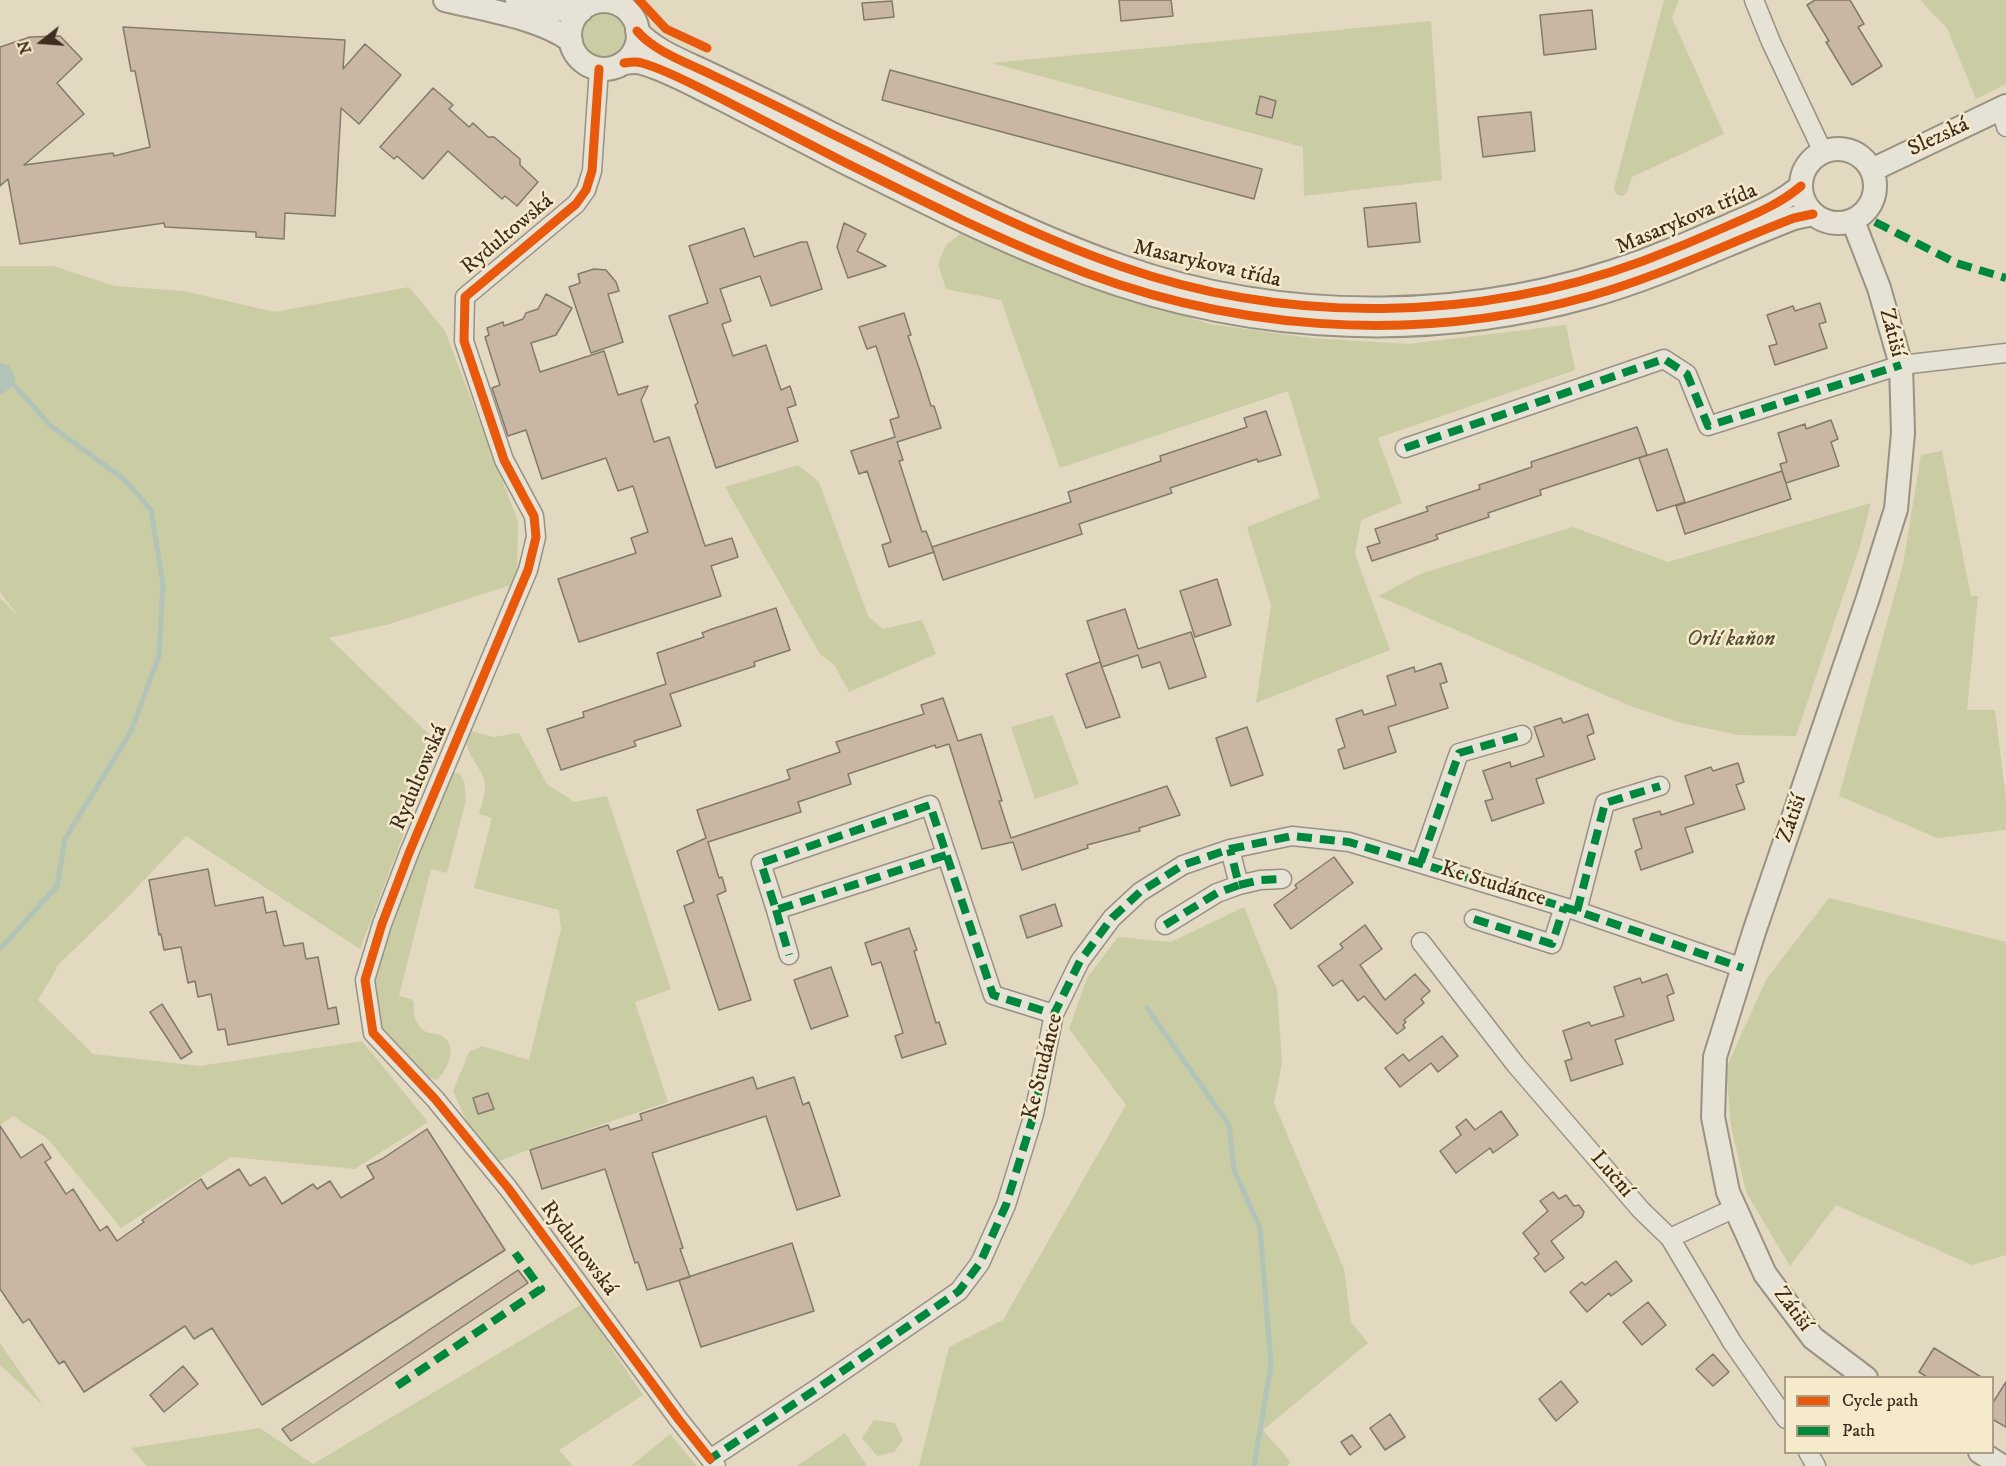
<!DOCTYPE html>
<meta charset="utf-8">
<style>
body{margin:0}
#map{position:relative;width:2006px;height:1466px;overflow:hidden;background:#e2d9c0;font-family:"IM FELL DW Pica",serif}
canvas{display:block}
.legend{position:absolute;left:1784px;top:1376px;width:210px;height:78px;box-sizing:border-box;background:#f6eacc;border:2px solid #ac9e86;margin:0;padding:8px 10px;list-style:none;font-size:18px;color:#3d2d1e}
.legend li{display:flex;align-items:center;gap:12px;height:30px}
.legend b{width:30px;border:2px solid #ac9e86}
.north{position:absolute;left:12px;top:12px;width:60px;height:60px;-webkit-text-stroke:4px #f6eacc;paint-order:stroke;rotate:253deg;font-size:16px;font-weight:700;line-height:24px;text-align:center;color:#3d2d1e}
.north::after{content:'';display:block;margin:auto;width:21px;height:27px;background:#3d2d1e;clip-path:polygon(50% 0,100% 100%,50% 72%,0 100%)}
</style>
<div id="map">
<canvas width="2006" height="1466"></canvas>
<ul class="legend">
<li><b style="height:8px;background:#e8590c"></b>Cycle path</li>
<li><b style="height:8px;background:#00873e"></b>Path</li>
</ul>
<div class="north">N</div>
</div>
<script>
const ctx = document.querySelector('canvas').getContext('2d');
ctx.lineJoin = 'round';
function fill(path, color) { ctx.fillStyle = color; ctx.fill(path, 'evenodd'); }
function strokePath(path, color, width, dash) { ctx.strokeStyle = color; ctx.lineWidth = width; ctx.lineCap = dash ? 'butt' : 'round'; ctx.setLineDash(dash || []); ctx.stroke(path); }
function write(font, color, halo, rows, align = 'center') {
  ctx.font = font + ' "IM FELL DW Pica",serif'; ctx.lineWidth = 5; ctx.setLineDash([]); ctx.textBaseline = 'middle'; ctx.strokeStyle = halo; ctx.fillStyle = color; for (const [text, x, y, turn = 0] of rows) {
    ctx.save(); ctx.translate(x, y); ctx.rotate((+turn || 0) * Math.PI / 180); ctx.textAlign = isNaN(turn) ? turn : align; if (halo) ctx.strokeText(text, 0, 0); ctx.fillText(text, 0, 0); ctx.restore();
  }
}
fill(new Path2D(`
 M1664,0H1679L1672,18L1724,134L1632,177L1627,192L1622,196L1616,194L1614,188Z
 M1920,0H2006V84L1976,99L1947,28Z
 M583 35a21 21 0 1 1 42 0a21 21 0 1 1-42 0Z
 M1431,21L1442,180L1304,196L1303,147L992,63Z
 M963,232L1073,279L1209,324L1311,338L1408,344L1566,325L1575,370L1378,438L1402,503L1361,520L1355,554L1390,650L1256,703L1271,605L1247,527L1320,498L1288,391L1060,468L1001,300L946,289L938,264L946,245Z
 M0,266H53L115,286L183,291L275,312L409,287L445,331L518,521L517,583L390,624L329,638L438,743L360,949L186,836L126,899L56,967L57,968L38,1000L93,1054L200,1066L362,1041L428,1122L355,1169L231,1157L121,1228L48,1139L13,1116L0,1125V598L18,616L0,592Z
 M1942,451L1971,596H1978L1967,710H1995L2006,799V830L1937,838L1839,796L1903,564L1921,455Z
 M798,465L819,482L868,616L883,629L922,620L936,654L849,692L834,665L820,654L725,487Z
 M1871,503L1860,546L1796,736L1739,735L1681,723L1628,705L1378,596L1420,574L1573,527L1668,562Z
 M1053,715L1079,784L1035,799L1011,727Z
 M472,731L493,737L519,733L547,784L574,802L607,796L671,989L635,1002L668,1102L530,1149L495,1163L467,1123L453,1091L469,1052L482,1046L529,1060L561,929L559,910L474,888L492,818L479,814C481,806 485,795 485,786C485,767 460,753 468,732Z
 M450,773H459L464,781L466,800L447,873L431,869L399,996L411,999L414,1003C412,1014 416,1026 426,1032C430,1034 436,1033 440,1035C460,1045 448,1069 437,1080L427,1077L411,1065L382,1031L375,1014L372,975L444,778Z
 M1829,898L2006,942V1255L1972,1265L1836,1205L1790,1266L1746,1192L1731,1126L1726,1068L1767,978Z
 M1244,907L1277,989L1282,1063L1274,1103L1344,1269L1351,1322L1368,1343L1263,1430L1290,1461L1288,1466H919L949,1347L1003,1320L1126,1105L1069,1029L1087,978L1118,937L1171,942Z
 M582,1304L643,1395L559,1450L573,1466H147L131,1448L260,1428L313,1464Z
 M0,1343L43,1405L0,1365Z
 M874,1420L895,1423L903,1440L894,1452L877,1456L862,1438Z
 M845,1433L867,1466H797Z
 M670,1434L697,1466H631Z`), '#cacca4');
fill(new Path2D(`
 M0,363L9,365C20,381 15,386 0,395Z`), '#b2c3b8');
strokePath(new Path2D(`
 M0,949L57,886L65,839L131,731L159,656L163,584L151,510L125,480L51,426L15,386
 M1147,1008L1229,1125L1234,1170L1260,1228L1271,1365L1254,1466`), '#b2c3b8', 5);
const building = new Path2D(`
 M1119,0H1171L1173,16L1121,21Z
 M1815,0H1850L1864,24L1858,27L1882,66L1852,85L1826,42L1829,41L1807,5Z
 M892,1L894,17L864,20L862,3Z
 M1592,10L1596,49L1544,55L1540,15Z
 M123,27L345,40L343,69L365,44L401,75L359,124L341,108L335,216L285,213L284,239L256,237V232L165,227L164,223L20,244L8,179L0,186V47L30,37L60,36L82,59L57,83L84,114L24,165L113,153L114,156L150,147L135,71H131Z
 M890,70L1262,169L1254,199L882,100Z
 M433,88L453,105L449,109L469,127L473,123L488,137H494L520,159V165L538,182L517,206L505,196L502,199L448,151L423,179L397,156L394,159L380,147Z
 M1260,96L1276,101L1272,118L1256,114Z
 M1531,112L1535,151L1483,157L1478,117Z
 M1416,203L1420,242L1368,247L1364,208Z
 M844,223L866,234L857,251L886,266L848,278L837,247Z
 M744,228L754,257L801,242H807L822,289L771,306L760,276L720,289L731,321L722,324L733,356L766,345L781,390L790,386L796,405L787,408L798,441L716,468L695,405L698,403L669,316L708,303L689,246Z
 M594,269L606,270L616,282L619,291L608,294L623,342L591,353L569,287L580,283L578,274Z
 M546,294L572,308L556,335L531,343L540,372L604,351L618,395L648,386L641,400L654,442L669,437L705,546L732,538L738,557L711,566L721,596L579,642L558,579L636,553L631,538L648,532L633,486L618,491L606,458L542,479L526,430L508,436L492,388L500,385L485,337L489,335L487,328L503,322L504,326L523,319L526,313L538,309Z
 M1820,303L1826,322L1819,324L1827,348L1775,365L1769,346L1777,344L1767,315L1793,306L1795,311Z
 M904,313L911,335L908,336L920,371L931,406H934L941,428L897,442L903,460L899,461L922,532L926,531L934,552L889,567L882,545L891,542L867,471L859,474L851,451L895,437L890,420L899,417L876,346L867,349L859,327Z
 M1266,411L1281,455L1258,462L1257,459L1170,488L1172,493L1079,524L1082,534L943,580L932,547L1071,502L1068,492L1161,461L1160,456L1247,427L1244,418Z
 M1831,420L1838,439L1831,442L1839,466L1786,483L1780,464L1787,462L1778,433L1805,424L1806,429Z
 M1637,427L1647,455L1540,490L1541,495L1488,513L1489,517L1436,535L1438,539L1372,561L1367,547L1380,543L1375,529L1428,511L1426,507L1480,489L1479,485L1532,467L1531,462Z
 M1667,449L1685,502L1657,511L1639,458Z
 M1782,471L1791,499L1685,534L1676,506Z
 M1217,579L1231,625L1195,637L1180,591Z
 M776,608L790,650L754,662L755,666L670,694L681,726L634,741L636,746L561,770L547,729L584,717L583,712L666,684L657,653L704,637L702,633L712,629Z
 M1125,609L1138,649L1191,632L1206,677L1169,689L1160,662L1142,668L1138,655L1102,667L1087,621Z
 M1100,662L1120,717L1086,728L1066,674Z
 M1441,663L1447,682L1440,684L1448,708L1388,727L1396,752L1344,769L1338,750L1345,747L1336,719L1362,710L1364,715L1396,705L1387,676L1414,667L1415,672Z
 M943,698L958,741L981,734L1002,801H999L1011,838L1167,786L1180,815L1139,828L1140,831L1087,845L1088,848L1022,870L1013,842L982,849L949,744L936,748L935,745L848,774L851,784L798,802L801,812L708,842L719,878L722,877L726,891L717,895L751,1000L719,1010L684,906L694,902L677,851L706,838L697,810L790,779L787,770L840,752L836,742L924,714L921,705Z
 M1588,714L1594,733L1587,736L1595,759L1536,779L1544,803L1492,821L1485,801L1493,799L1483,771L1510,762L1511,767L1544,756L1534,727L1561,718L1563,723Z
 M1247,727L1263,775L1231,786L1216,738Z
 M1738,763L1744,782L1736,785L1745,809L1685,828L1693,852L1641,870L1635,851L1642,848L1633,819L1660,811L1661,815L1694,804L1685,776L1711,767L1713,771Z
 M1334,857L1353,883L1291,929L1274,905L1297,888L1295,885Z
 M208,869L215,906L263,897L266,913L276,911L284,946L303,943L306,959L318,957L328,1009L336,1007L339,1024L228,1045L225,1029L218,1030L211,994L198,997L195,981L188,983L181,947L164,950L161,934L159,935L149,880Z
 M1055,904L1062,926L1027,938L1020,916Z
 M1365,925L1382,949L1360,965L1385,1000L1415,974L1430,991L1421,999L1424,1003L1404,1020L1406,1022L1403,1025L1405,1028L1397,1034L1364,996L1358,1001L1342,980L1333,986L1318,966L1343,948L1340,944Z
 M909,928L917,950L914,951L936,1023L939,1022L946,1044L902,1058L895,1036L903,1033L881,962L872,965L865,943Z
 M831,967L848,1016L811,1029L794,980Z
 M1667,974L1674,993L1667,996L1674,1020L1615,1040L1623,1064L1571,1081L1565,1061L1572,1059L1563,1031L1589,1022L1591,1026L1624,1016L1614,987L1640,978L1642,983Z
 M162,1004L192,1052L181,1059L150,1012Z
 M1442,1036L1458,1056L1438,1072L1431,1063L1400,1087L1385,1068L1403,1054L1409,1061Z
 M753,1077L757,1089L794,1077L803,1105L809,1102L840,1196L797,1210L766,1116L652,1153L683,1248L680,1249L690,1277L647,1290L638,1262L635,1263L605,1169L542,1189L530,1150L608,1125L610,1130L642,1120L640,1114Z
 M488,1093L494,1109L478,1114L473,1098Z
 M1501,1111L1518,1135L1493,1153L1490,1148L1456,1173L1440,1151L1461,1135L1456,1127L1466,1119L1475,1130Z
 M0,1126L21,1158L42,1144L51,1158L45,1162L66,1194L73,1189L100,1231L107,1226L117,1241L144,1222L142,1220L201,1179L207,1189L239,1169L250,1186L265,1177L282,1204L313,1184L317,1189L330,1181L341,1198L374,1178L367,1166L382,1159L427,1129L505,1250L262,1405L212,1328L194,1339L185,1326L84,1392L64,1361L59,1364L29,1319L23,1323L0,1289Z
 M1553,1192L1559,1199L1566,1195L1574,1206L1579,1205L1584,1212L1582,1217L1551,1241L1564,1258L1545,1272L1534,1258L1539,1254L1523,1233L1548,1211L1540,1201Z
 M792,1243L814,1311L701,1347L679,1280Z
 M1616,1261L1632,1281L1611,1296L1609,1293L1587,1312L1570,1292L1582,1282L1585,1285Z
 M518,1270L528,1283L291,1441L282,1429Z
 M1648,1302L1666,1325L1642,1345L1623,1322Z
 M1934,1348L1981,1377H1927L1919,1372Z
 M1713,1354L1729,1372L1713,1386L1696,1369Z
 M183,1366L198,1384L164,1412L150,1395Z
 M1561,1381L1578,1402L1556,1421L1539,1399Z
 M2006,1382V1427L1992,1419V1404Z
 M1390,1414L1405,1437L1385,1450L1370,1428Z
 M1352,1435L1361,1447L1350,1455L1341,1442Z`);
fill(building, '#c9b7a4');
strokePath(building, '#827a6c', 1.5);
const minor = new Path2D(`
 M599,0V1
 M1754,0L1771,42L1823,152
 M599,69L592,171L586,190L576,204L465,297L464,341L504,460L534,516L536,537L528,570L409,853L382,924L365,980L373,1033L435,1099L508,1188L679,1420L710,1459
 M2001,108L2006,127
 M1405,448L1664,359L1687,374L1708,426L1901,365L2006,353
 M946,855L776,910L761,863L930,805L993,995L1054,1014
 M1421,862L1459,753L1522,735
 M1239,885L1260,880L1282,879
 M776,910L789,955
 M1577,911L1605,803L1660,786
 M1474,919L1552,944L1564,907
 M1165,925L1217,893L1239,885L1230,849
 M1421,942L1516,1065L1641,1210L1670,1238L1732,1342L1786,1419
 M1670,1238L1735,1208
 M1808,1452L1816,1466
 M716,1466L710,1459L818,1388L959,1291L980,1263L1006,1205L1034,1114L1054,1014L1080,961L1112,918L1140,892L1183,865L1230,849L1292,836L1349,842L1577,911L1743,968`);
const tertiary = new Path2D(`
 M445,0C482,9 541,18 571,41
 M517,0L552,9L581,11
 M570 35a34 34 0 1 1 68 0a34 34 0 1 1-68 0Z
 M637,31C655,52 688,63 712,75C752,94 791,113 830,133C926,180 1020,231 1120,266C1287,325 1478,322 1643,261C1672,250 1701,238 1730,225C1755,214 1780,204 1801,186
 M624,63C631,62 636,61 642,63C670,71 697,87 722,99C763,120 803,141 844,162C913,196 981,231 1053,260C1222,331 1413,346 1590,296C1661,276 1726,244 1794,218L1813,214
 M1801 186a37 37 0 1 1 74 0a37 37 0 1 1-74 0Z
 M1872,170L2006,106
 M1853,221L1879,288L1901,365L1903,433L1896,509L1868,598L1754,932L1715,1057L1713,1117L1728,1192L1765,1274L1813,1338L1866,1378
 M1980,1452L2002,1466`);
strokePath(minor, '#999282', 21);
strokePath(tertiary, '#999282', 26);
strokePath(minor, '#e7e2d6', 18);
strokePath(tertiary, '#e7e2d6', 22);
strokePath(new Path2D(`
 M1875,222L1956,263L2006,278
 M1405,448L1664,359L1687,374L1708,426L1901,365
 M946,855L776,910L761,863L930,805L993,995L1054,1014
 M1421,862L1459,753L1522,735
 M1239,885L1260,880L1282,879
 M776,910L789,955
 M1577,911L1605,803L1660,786
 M1474,919L1552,944L1564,907
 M1165,925L1217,893L1239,885L1230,849
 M397,1386L541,1289L515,1253
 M713,1462L710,1459L818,1388L959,1291L980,1263L1006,1205L1034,1114L1054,1014L1080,961L1112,918L1140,892L1183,865L1230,849L1292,836L1349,842L1577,911L1743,968`), '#00873e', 8, [15, 8]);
strokePath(new Path2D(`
 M639,0L666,29L707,48
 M637,31C655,52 688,63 712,75C752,94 791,113 830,133C926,180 1020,231 1120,266C1287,325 1478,322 1643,261C1672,250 1701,238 1730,225C1755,214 1780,204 1801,186
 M624,63C631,62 636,61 642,63C670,71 697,87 722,99C763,120 803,141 844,162C913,196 981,231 1053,260C1222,331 1413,346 1590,296C1661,276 1726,244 1794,218L1813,214
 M599,69L592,171L586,190L576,204L465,297L464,341L504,460L534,516L536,537L528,570L409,853L382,924L365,980L373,1033L435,1099L508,1188L679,1420L710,1459`), '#e8590c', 9);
write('22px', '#3d2d1e', '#f6eacc', [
 ["Slezská",1939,138,-25],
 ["Masarykova třída",1687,220,-23],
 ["Rydultowská",508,235,-40],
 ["Masarykova třída",1207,265,13],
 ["Zátiší",1891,333,75],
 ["Rydultowská",420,778,-67],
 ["Zátiší",1793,819,-71],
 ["Ke Studánce",1493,885,17],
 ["Ke Studánce",1044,1067,-76],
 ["Luční",1611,1175,49],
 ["Rydultowská",578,1249,53],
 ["Zátiší",1792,1310,53]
]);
write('italic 22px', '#554b34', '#f6eacc', [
 ["Orlí kaňon",1731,640]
]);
</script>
